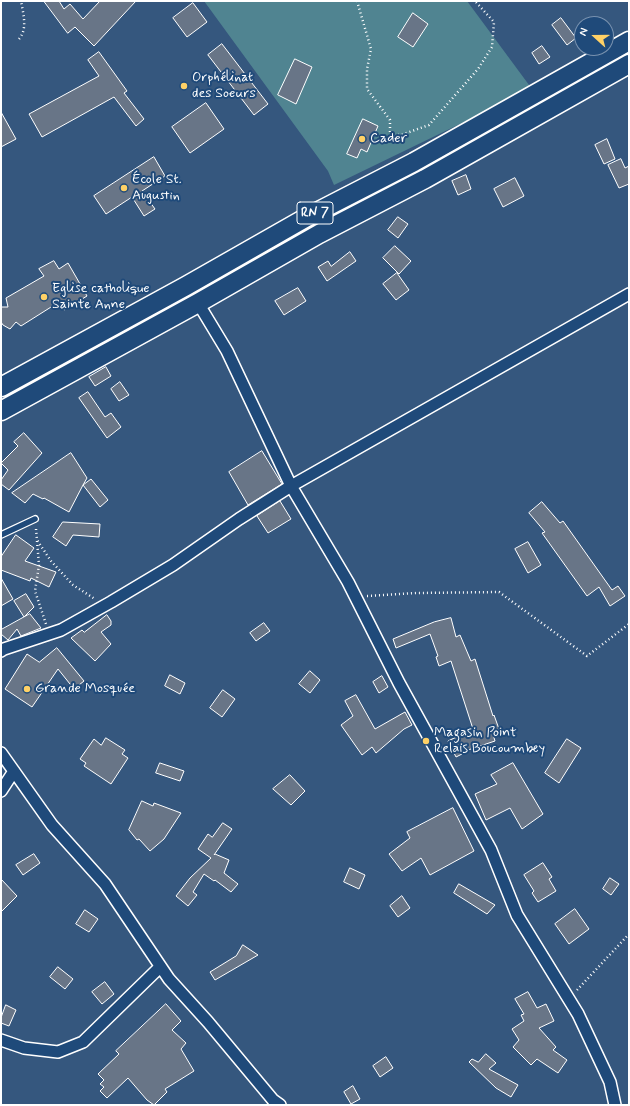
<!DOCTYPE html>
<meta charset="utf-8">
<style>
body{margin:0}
#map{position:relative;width:630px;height:1106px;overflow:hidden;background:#35577e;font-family:Mynerve,sans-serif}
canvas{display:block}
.frame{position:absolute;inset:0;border:2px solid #fff;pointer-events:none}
.north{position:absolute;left:574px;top:16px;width:40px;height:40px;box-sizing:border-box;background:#1f4a7a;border:1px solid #7992af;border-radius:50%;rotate:291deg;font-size:11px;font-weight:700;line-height:16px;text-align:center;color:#fff}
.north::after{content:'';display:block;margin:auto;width:14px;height:18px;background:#ffd166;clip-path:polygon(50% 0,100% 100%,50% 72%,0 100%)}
</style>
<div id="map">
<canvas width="630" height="1106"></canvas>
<div class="frame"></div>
<div class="north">N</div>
</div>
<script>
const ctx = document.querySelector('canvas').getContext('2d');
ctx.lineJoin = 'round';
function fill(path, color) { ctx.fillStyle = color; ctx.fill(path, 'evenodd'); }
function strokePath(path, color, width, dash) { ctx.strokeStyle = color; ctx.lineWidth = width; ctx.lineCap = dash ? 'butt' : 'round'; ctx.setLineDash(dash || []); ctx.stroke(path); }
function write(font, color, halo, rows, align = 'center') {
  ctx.font = font + ' Mynerve,sans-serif'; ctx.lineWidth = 4; ctx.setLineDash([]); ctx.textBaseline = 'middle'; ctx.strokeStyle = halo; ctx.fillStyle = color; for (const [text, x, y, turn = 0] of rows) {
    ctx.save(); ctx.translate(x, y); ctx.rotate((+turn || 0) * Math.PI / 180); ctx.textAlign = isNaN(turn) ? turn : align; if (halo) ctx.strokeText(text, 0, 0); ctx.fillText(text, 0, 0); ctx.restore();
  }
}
fill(new Path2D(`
 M204,1H467L532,89L334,185L328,171Z`), '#508491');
const building = new Path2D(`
 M44,1H59L64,9L70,4L83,19L100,1H136L94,46L75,27L68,33Z
 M193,3L207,22L187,37L173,18Z
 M413,13L428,24L413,47L398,37Z
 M561,18L576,38L567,45L552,25Z
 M222,44L268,104L254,115L208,55Z
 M542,46L550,57L539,64L532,53Z
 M99,52L127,91L124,93L144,119L136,126L114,97L42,137L29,114L99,76L88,60Z
 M295,59L312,67L296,104L278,95Z
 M206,103L224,129L190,153L172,127Z
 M1,112L16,139L1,147Z
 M363,119L378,126L367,152L361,149L357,158L347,154Z
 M607,139L615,159L604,164L595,145Z
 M154,157L165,176L142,191L155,209L144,216L132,197L106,214L94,196Z
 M621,159L625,168L629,166V184L619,188L608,165Z
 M466,175L471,189L458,195L452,181Z
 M515,178L524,196L503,207L494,189Z
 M398,217L408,224L398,238L388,230Z
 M395,246L411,261L399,274L383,258Z
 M350,252L356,261L327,281L318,267L328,261L331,266Z
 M54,261L59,269L68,263L87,296L64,310L59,302L21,326L16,322L10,329L3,325L1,322V307H8L6,298L44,276L39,269Z
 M397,273L409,290L396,300L383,284Z
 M298,288L306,301L284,315L275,301Z
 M106,367L111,376L95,386L89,377Z
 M120,382L129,395L119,401L111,389Z
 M88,392L105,417L111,413L121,427L107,438L79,398Z
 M24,433L42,453L9,490L1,484V480L8,470L1,463L18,446L14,442Z
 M262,451L282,484L248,505L229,472Z
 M71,453L87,478L83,485L91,479L108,500L100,507L83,485L69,512L44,498L43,499L33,494L25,503L12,493Z
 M280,501L291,519L268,533L257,516Z
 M542,502L560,523L563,521L612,590L618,586L625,596L610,606L599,587L587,596L542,533L545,532L529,513Z
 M63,522L100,524L99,537L73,535L66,546L53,537Z
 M16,535L34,548L25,561L56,572L49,587L31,578L30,581L1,570V557Z
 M528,542L541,565L528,573L515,549Z
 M1,578L13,599L1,606Z
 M26,594L34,607L24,617L14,601Z
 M30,614L41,628L21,636L17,629L8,640L1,634V630Z
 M107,615L111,621V625L101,632L111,644L95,661L71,638L82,630L84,632Z
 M451,618L456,637L460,635L471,661L475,659L493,716L494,715L499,729L492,731L495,741L465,751L466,752L456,757L448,741L473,729L451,661L439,666L436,657L438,656L430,634L396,648L393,639L434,622Z
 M264,623L270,631L256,641L250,633Z
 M57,648L84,681L74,689L58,669L32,707L5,689L27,654L39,662Z
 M310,671L320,680L310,693L299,684Z
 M170,675L185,683L180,694L165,686Z
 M382,676L388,687L379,693L373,682Z
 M223,690L235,699L222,717L210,708Z
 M356,695L375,729L405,712L412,725L404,729L376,753L372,747L362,755L341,725L353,716L345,701Z
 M106,738L125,750L122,754L128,758L111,784L84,766L86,763L80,759L94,739L101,745Z
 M567,739L581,748L559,783L545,773Z
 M160,763L184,771L180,781L156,773Z
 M513,763L543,814L522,829L510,808L486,820L475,794L497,784L491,775Z
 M290,775L305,791L291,805L273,789Z
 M142,801L153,806L154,803L181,813L164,839L150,851L139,839L137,840L129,830Z
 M453,808L474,851L430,875L421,858L402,871L389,854L410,838L407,832Z
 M223,823L232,829L214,855L215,854L229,860L224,873L238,884L231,892L215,880L214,881L204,874L193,892L197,895L188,906L176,896L190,878L211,858L198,849L208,834L212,837Z
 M34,854L40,863L23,875L16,865Z
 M543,863L552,877L549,879L556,891L538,902L532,893L534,891L524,875Z
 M350,868L365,875L359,889L344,882Z
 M610,878L619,884L611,895L603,889Z
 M1,879L17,896L1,912Z
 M459,884L495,905L487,914L454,893Z
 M402,896L410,908L398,917L390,906Z
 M575,909L589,929L569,944L555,924Z
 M85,910L98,919L89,932L76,924Z
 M243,945L258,955L215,980L210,972L236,956Z
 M58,967L73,979L65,989L50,977Z
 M105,982L114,994L102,1004L92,992Z
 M528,992L537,1008L546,1004L554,1021L539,1028L556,1047L553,1050L567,1060L558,1073L537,1059L531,1065L513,1047L519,1040L512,1029L524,1021L521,1015L524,1014L515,999Z
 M166,1004L181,1021L172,1030L186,1043L181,1049L194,1071L165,1089L167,1092L154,1105L147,1100L128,1078L107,1098L100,1091L104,1087L100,1084L104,1080L98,1074L119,1054L116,1051Z
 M6,1005L16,1010L9,1026L1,1023V1018Z
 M486,1054L496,1063L489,1069L518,1085L511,1097L496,1088L469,1062L472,1059L478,1062Z
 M386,1057L393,1068L380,1077L373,1066Z
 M353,1086L360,1099L351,1104L344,1092Z`);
fill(building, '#687587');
strokePath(building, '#fff', 1);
const lane = new Path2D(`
 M1,535L35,519`);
const street = new Path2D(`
 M198,303L227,351L291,486L348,582L399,683L491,850L517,915L578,1014L610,1082L615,1105
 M1,651L4,649L61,630L111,602L173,565L239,519L291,486L629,294
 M1,753L52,825L105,884L169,979L208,1022L273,1100L280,1105
 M1,791L14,771
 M1,1040L24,1048L58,1052L83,1042L160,967`);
const primary = new Path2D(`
 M1,387L186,286L307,217L414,162L629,41
 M1,411L198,303L319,234L425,179L629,64`);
strokePath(lane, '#fff', 8);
strokePath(street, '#fff', 14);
strokePath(primary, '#fff', 21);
strokePath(new Path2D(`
 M357,1L371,49L367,69V89L390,120V135H401L429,125L478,69L492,47L494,22L475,1
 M19,39C28,29 23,13 21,1
 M36,529L37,540L51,561L73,585L95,599
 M37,541L39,565L35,591L46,624
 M367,596L417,593L499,592L587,656L629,624
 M577,990L629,934`), '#fff', 2.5, [1, 3]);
strokePath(lane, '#1f4a7a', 5.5);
strokePath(street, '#1f4a7a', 11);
strokePath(primary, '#1f4a7a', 18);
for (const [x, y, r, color] of [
 [184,86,4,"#ffd166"],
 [362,139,4,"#ffd166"],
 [124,188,4,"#ffd166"],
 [44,297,4,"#ffd166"],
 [27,689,4,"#ffd166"],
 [426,741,4,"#ffd166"]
]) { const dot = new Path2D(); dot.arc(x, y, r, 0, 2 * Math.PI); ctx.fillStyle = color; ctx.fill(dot); strokePath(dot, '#1f4a7a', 1.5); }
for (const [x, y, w] of [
 [315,213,36]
]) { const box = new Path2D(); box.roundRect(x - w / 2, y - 11, w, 22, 3); ctx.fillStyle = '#1f4a7a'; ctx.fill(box); strokePath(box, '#fff', 1); }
write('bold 13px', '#fff', null, [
 ["RN 7",315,213]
]);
write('14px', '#fff', '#1f4a7a', [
 ["Orphélinat",192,78],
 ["des Soeurs",192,94],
 ["Cader",370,139],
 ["École St.",132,180],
 ["Augustin",132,196],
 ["Eglise catholique",52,289],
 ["Sainte Anne",52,305],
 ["Grande Mosquée",35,689],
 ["Magasin Point",434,733],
 ["Relais Boucoumbey",434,749]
], 'left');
</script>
